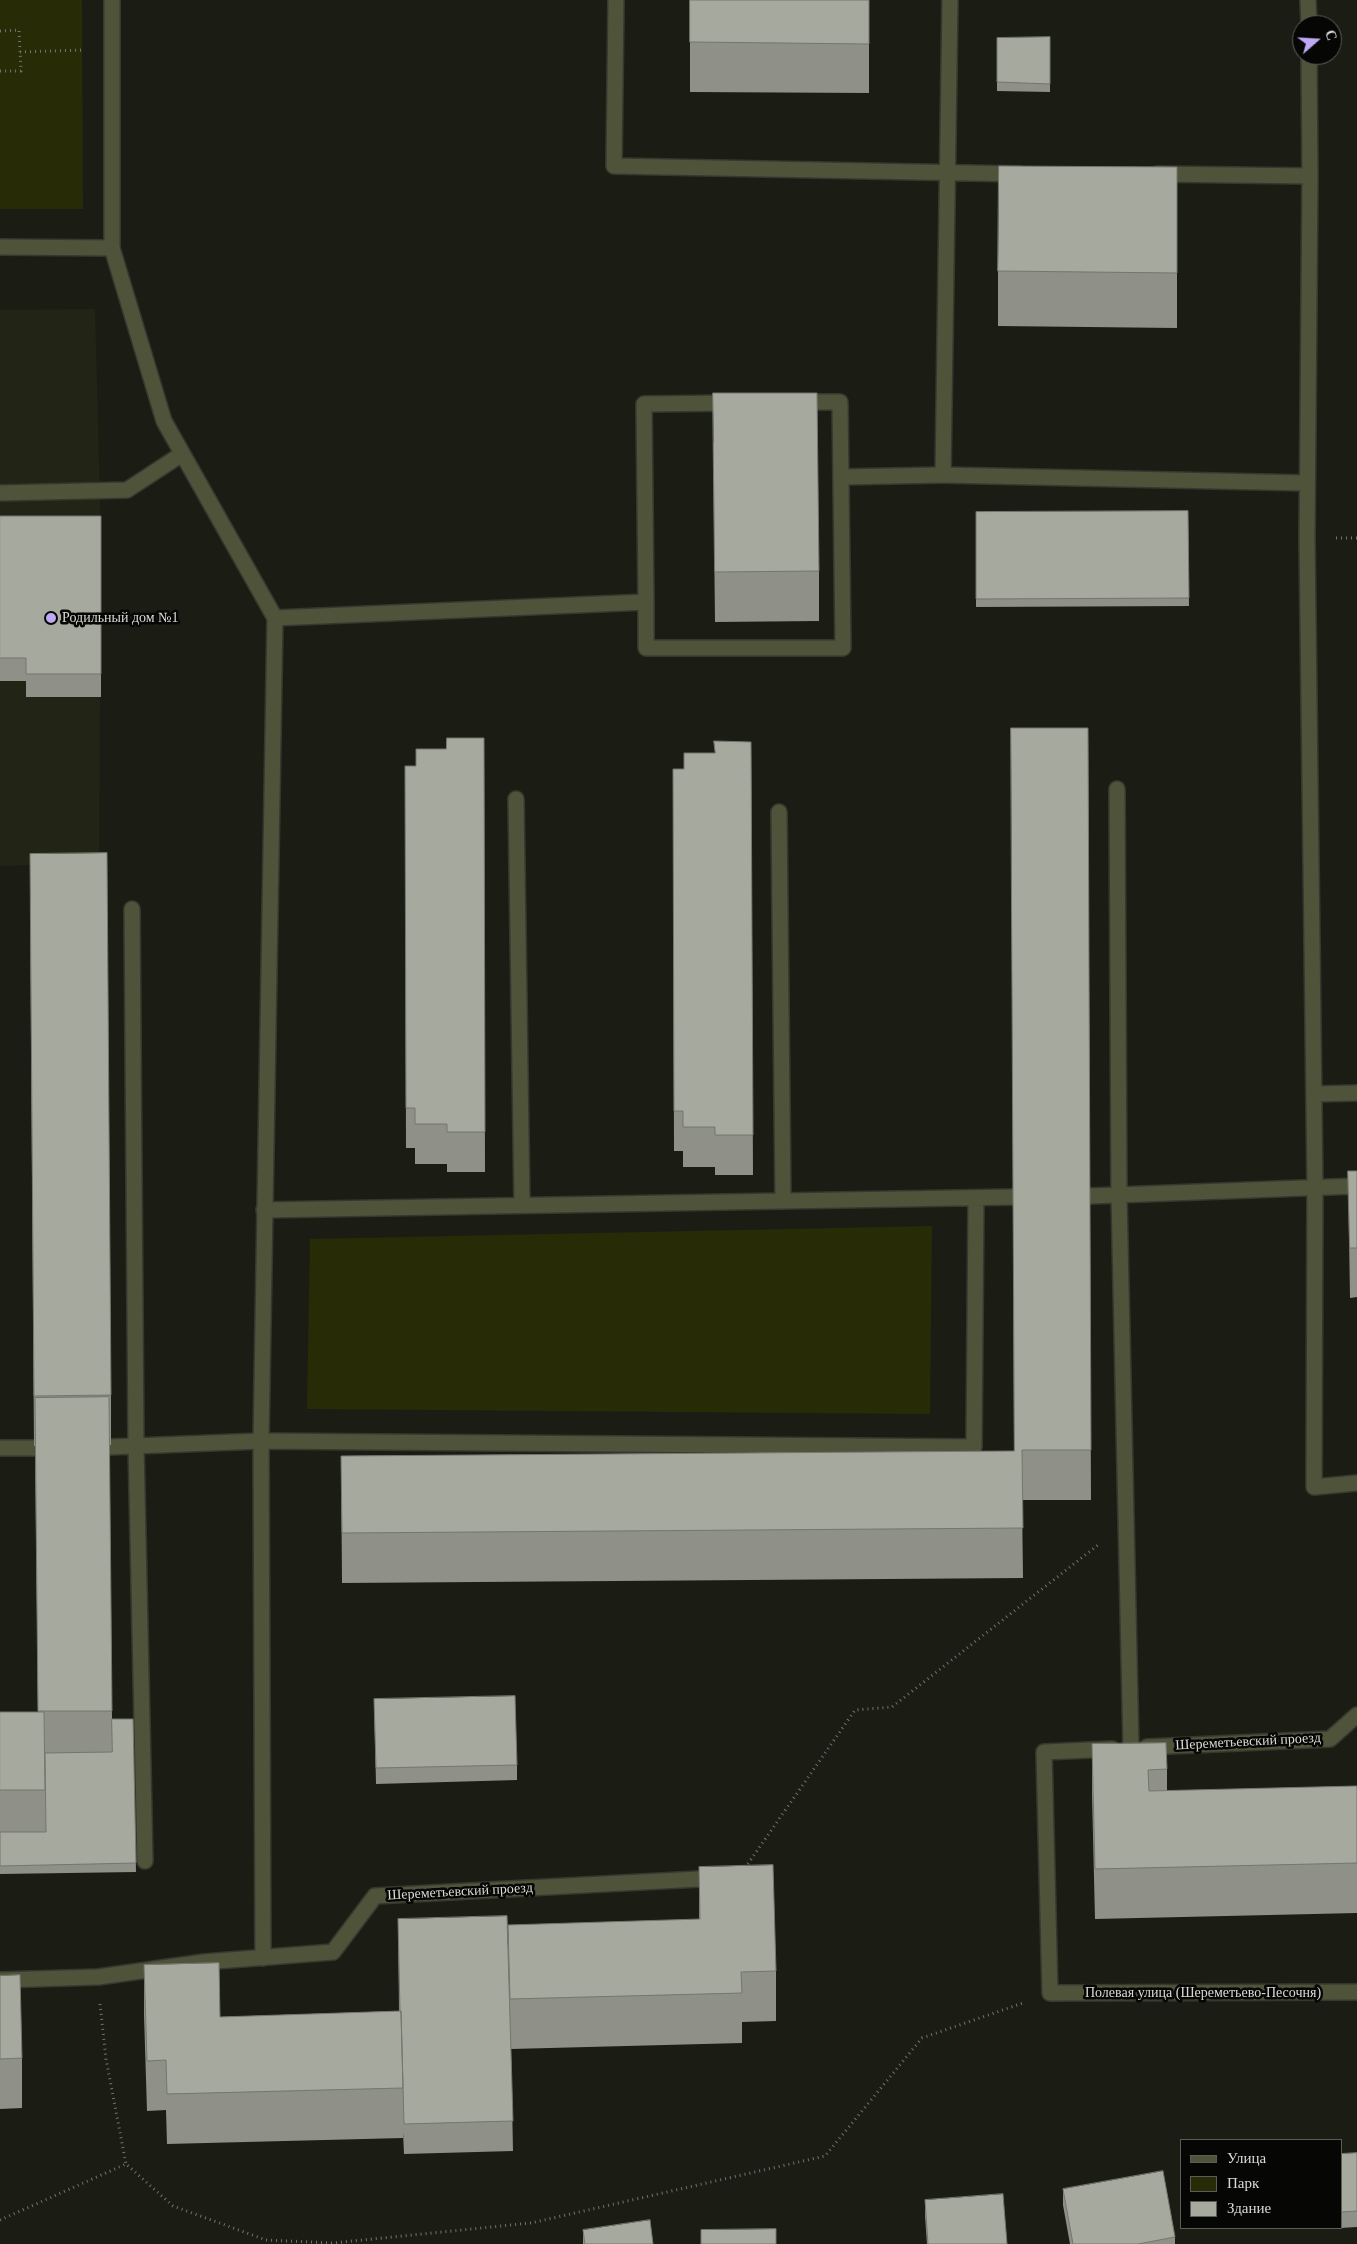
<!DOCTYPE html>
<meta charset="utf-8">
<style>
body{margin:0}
#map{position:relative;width:1357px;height:2244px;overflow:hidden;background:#1b1d15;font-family:"Times New Roman",serif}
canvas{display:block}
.legend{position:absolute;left:1180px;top:2139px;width:162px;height:90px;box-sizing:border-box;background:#060704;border:1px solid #5b5c58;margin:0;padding:6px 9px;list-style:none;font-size:15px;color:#dadbd6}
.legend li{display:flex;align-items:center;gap:10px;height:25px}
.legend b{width:25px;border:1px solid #5b5c58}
.north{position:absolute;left:1292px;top:15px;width:50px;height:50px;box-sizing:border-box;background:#060704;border:1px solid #5b5c58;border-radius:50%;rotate:71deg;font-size:14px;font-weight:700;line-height:20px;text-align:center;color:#dadbd6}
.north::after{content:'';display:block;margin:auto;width:18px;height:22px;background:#bea9f4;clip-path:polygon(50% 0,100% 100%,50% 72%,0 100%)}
</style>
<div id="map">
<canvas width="1357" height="2244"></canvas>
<ul class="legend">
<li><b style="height:6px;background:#4e5339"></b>Улица</li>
<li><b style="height:14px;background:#272c07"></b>Парк</li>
<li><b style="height:14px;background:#a6a99e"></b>Здание</li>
</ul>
<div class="north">С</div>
</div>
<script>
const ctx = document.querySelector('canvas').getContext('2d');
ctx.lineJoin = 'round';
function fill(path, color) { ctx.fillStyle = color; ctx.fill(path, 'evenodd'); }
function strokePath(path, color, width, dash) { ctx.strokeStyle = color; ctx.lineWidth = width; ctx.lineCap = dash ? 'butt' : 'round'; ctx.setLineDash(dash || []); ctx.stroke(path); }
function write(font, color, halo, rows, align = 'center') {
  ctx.font = font + ' "Times New Roman",serif'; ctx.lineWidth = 5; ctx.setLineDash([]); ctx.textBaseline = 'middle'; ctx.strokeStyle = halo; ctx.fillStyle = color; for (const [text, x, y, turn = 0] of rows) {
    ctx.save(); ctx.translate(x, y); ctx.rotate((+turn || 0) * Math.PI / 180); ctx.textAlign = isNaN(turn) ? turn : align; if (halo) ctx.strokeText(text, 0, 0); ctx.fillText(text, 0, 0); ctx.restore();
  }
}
fill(new Path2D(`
 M95,309L101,539L99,863L0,866V310Z`), '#222416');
fill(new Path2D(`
 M0,0H82L83,209H0Z
 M932,1226L930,1414L307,1409L310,1239Z`), '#272c07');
const lane = new Path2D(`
 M616,0L614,166L1019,174
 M950,0L943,475L1307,483
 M1308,0L1309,25
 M1157,174L1310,176L1309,55
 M1310,176L1307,538L1315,1187
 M112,248V0
 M0,493L127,490L182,454
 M646,602V648H843L840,402H796
 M275,618L646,602L644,404L733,403
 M1117,789L1119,1195L1131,1748
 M516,799L522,1205
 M779,812L783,1201
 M132,909L136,1445L145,1861
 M1314,1094L1357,1093
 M1090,1196L1357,1186
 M264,1210L1013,1197
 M109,1447L261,1441L974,1447L976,1198
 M0,1448H35
 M1147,1747L1330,1739L1357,1715
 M1112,1749L1044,1752L1050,1993L1357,1992`);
const street = new Path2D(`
 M0,247L112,248L164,421L275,618L261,1441L263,1958
 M841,477L943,475
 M1315,1187L1314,1487L1357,1483
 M0,1980L98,1977L204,1962L333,1952L375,1896L718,1878`);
strokePath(lane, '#363830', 18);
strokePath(street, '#363830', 18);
strokePath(new Path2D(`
 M0,31L19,30L21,71H0
 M20,52L84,50
 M1336,538H1357
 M745,1868L855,1710L892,1707L1098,1545
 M100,2004L106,2059L126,2164
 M0,2220L126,2164L173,2206L266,2240L333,2243L531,2223L825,2156L922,2038L1023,2003`), '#71736c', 3, [1, 4]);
strokePath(lane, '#4e5339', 15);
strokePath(street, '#4e5339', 15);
fill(new Path2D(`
 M690,0H869V93L690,92Z
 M1050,37V92L997,91V38Z
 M1177,167V328L998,326V271Z
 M713,442L819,571V621L715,622Z
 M1188,511L1189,606L976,607V512Z
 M0,516H101V697H26V681H0Z
 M1088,728L1091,1500H1022L1023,1578L342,1583L341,1456L1014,1451Z
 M484,738L485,1172H447V1164H415V1148H406L405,766H416L446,749Z
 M751,742L753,1175H715V1167H683V1151H674L673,769H684L714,753Z
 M30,904L111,1395V1445H109L112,1719H133L136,1872L0,1874V1712H38L35,1446H34Z
 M1348,1171H1357V1297L1350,1298Z
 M374,1699L517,1765V1780L376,1784Z
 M1092,1744L1167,1769V1791L1357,1786V1913L1095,1919L1092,1794Z
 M699,1867L776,1971V2021L742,2022V2043L511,2049L513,2151L404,2154L403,2132V2138L167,2144L166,2110L147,2111L144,2015V1965L220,2017L399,2011L398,1919L508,1946L699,1919Z
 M0,1976L22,2058V2108L0,2109Z
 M1357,2153V2227L1323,2229V2228H1341V2154Z
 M1063,2189L1175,2237V2244H1070L1063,2205Z
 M925,2200L1007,2244H927L925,2216Z
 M583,2230L653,2244H583Z`), '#8f9188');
const building = new Path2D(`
 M690,0H869V44L690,42Z
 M1050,37V84L997,82V38Z
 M999,166L1177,167V273L998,271Z
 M713,393H817L819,571L715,572Z
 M1188,511L1189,598L976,599V512Z
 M0,516H101V674H26V658H0Z
 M1011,728H1088L1091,1450H1022L1023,1528L342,1533L341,1456L1014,1451Z
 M447,738H484L485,1132H447V1124H415V1108H406L405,766H416V749H446Z
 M714,741L751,742L753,1135H715V1127H683V1111H674L673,769H684V753H715Z
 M107,853L111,1395L34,1396L30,854Z
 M1348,1171H1357V1248H1350Z
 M109,1397L112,1711H38L35,1398Z
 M515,1696L517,1765L376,1768L374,1699Z
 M0,1712H44L45,1790H0Z
 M112,1719H133L136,1863L0,1866V1832H46L45,1753L112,1752Z
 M1166,1743L1167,1769L1148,1770L1149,1791L1357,1786V1863L1095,1869L1092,1744Z
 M773,1865L776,1971L741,1972L742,1993L510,1999L508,1925L700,1919L699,1867Z
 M507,1916L513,2121L404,2124L401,2011H400L398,1919Z
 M219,1963L220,2017L401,2011L403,2088L167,2094L166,2060L147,2061L144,1965Z
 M20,1975L22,2058L0,2059V1976Z
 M1357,2153V2211L1341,2212V2154Z
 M1163,2171L1175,2237L1138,2244H1073L1063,2189Z
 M1003,2194L1007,2244H928L925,2200Z
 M650,2220L653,2244H585L583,2230Z
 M776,2229V2244H701V2230Z`);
fill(building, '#a6a99e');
strokePath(building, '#74766f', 1);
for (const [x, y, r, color] of [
 [51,618,6,"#bea9f4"]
]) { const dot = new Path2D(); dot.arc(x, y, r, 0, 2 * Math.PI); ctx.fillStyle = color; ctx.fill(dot); strokePath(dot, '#060704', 2); }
write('14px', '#dadbd6', '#060704', [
 ["Родильный дом №1",62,618]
], 'left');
write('14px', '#dadbd6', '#060704', [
 ["Шереметьевский проезд",1248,1742,-3],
 ["Шереметьевский проезд",460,1892,-3],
 ["Полевая улица (Шереметьево-Песочня)",1203,1993]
]);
</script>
